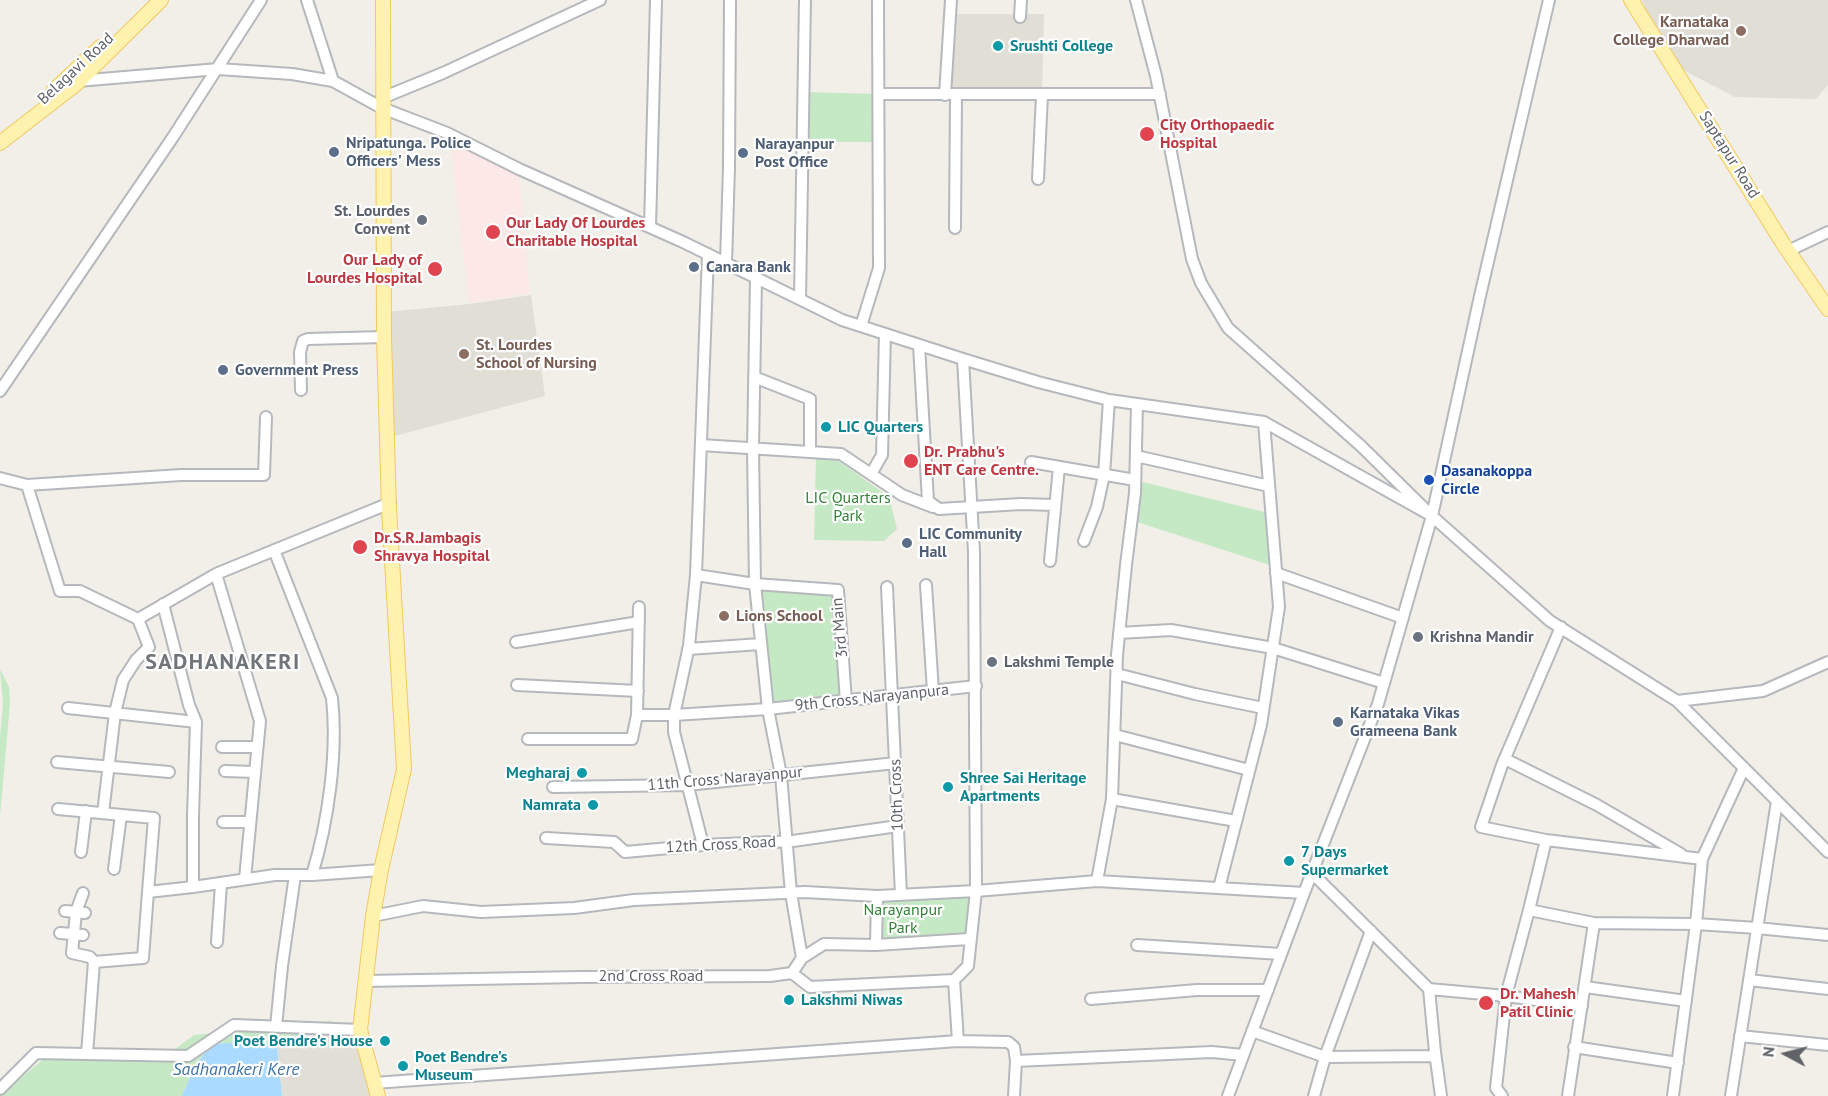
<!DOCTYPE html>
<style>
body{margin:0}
#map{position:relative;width:1828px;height:1096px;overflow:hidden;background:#f1efe8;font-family:"PT Sans",sans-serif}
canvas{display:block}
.north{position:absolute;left:1756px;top:1024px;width:60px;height:60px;-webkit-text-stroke:4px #fff;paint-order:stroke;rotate:277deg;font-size:16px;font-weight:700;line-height:24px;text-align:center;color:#5f6368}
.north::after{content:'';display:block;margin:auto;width:21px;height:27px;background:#5f6368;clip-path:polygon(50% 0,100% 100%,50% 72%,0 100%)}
</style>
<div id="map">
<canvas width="1828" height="1096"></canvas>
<div class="north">N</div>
</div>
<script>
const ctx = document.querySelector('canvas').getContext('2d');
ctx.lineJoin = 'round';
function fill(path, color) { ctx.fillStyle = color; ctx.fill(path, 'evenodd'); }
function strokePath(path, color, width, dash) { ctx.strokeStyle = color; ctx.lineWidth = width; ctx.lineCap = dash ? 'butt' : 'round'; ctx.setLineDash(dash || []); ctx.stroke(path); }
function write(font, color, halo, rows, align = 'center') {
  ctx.font = font + ' "PT Sans",sans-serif'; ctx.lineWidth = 4.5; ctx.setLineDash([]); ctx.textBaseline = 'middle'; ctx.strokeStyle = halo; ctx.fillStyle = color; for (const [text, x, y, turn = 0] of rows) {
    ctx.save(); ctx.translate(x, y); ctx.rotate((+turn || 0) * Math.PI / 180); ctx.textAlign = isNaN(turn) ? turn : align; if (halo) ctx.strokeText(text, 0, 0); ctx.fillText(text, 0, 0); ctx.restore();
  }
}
fill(new Path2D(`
 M1642,0H1828V85L1816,99L1735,97L1666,61Z
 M950,14H1044L1042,95H945Z
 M531,295L545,396L391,437L387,312L469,304Z
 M331,1029L360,1030L378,1096H282L277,1045Z`), '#e1ded6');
fill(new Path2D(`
 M450,138L519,171L530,293L469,303Z`), '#fce8e6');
fill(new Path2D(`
 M803,92L879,94V142H802Z
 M816,459H836L889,497L897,529L884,541L814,540Z
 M1139,481L1268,513L1270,565L1134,521Z
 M758,589L834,594L841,696L772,702Z
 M0,669L9,687L10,703L0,816V738L3,703Z
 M976,891L969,939L876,945L877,896Z
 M331,1021V1029L277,1045L254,1042L210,1044L193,1071L182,1096H0L53,1051L167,1055L194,1035Z`), '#c5e8c5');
fill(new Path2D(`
 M254,1042L277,1045L282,1096H182L193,1071L210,1044Z`), '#aadaff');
const minor = new Path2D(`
 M307,0L333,81
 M1136,0L1156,76L1192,259L1201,283L1228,328L1361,446L1432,516L1550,621L1677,701L1828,852
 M1020,17L1021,0
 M78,81L218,69L292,74L333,81L382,108L447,133L519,169L683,242L842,320L963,359
 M879,94H1160
 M945,95L951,0
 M382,98L443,73L600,0
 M1038,179L1042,95
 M650,227L656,0
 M955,228L956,95
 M1788,251L1828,232
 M726,263L729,167L730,0
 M800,299L805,0
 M861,326L879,268L878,0
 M919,345L928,501L939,509L1021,504L1055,505
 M754,377L810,399V452
 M301,390L300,352L303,341L308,339L384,337
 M0,391L173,137L261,0
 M701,445L841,454L902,495L933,507
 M1136,456L1269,486
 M1031,462L1135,480
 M871,474L882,455L885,334
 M0,478L27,485L60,591H80L138,619L216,574L390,503
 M27,485L181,475H264L266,417
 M1084,541L1097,507L1104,475L1109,400
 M274,550L332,698C338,753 328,823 312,875
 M1050,561L1059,467
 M1276,573L1403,618
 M216,574L260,721L245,879
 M696,575L755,584L838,590L846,701
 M926,585L933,691
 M887,587L901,895
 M163,604L189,705L196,722L193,815V887L275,875H312L381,870
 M1561,627L1502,765L1481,827L1546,840L1702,859L1744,768
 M1119,633L1171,630L1273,648L1384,683
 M516,642L639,622
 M688,649L761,644
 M1117,674L1195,694L1263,708
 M517,685L638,691
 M1677,701L1763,691L1828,662
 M68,708L196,722
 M637,715L639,607
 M1115,735L1249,770
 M528,739H632L637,715H674L689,646L696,575L708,254
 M222,747H257
 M1505,759L1597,805L1681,854
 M57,762L169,772
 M225,771L255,772
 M553,787L687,785L896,763
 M1112,799L1236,821
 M58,809L154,818L148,892L193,887
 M103,813L115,713L123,680L136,660L149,647L138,619
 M223,822H250
 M546,838L614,842L625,852L703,845L793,841L898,826
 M1546,840L1529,910L1594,923L1696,924L1757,928L1828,935
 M703,845L674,732V715L768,709L755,584L753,448L756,278
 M81,852L86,811
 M114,869L121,815
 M1312,873L1429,989L1435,1052L1441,1096
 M1097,881L1112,799L1117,655L1126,565L1135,493L1137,404
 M1219,888L1261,725L1279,607L1264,422
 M83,893L76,912L72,953L90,957L94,962L143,958L148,892
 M65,911L85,913
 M373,916L423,906L481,912L574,908L634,900L805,892L877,896L976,891L1097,881L1304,893
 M60,933L83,935
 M217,942L221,884
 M876,945L969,939
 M1137,945L1281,954
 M802,958L791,893L781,775L768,709L976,686
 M792,973L810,987L954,980
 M1749,980L1828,989
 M366,981L581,977L770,976L792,973L802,958L824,944L876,945L877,896
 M1585,987L1686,1001
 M1429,989L1506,996L1582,1006
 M1091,999L1197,990H1268
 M276,1027L282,966L295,875
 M1252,1031L1325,1057L1435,1056
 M1740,1036L1828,1045
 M958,1041L954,980L968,966L976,891L974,552L963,359L1038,382L1109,400L1264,422L1432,516
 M1574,1047L1678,1063
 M87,1054L94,962
 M374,1083L958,1041L1008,1042L1014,1047L1016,1061L1212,1052L1243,1055
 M0,1089L36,1053L188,1056L234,1025L360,1030
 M1014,1096L1016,1061
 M1228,1096L1304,893L1378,704L1432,516L1480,296L1549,0
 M1314,1096L1325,1057L1371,931
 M1502,1096L1496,1088L1506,996L1529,910
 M1568,1096L1594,923
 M1673,1096L1696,924L1702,859
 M1731,1096L1777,801`);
const major = new Path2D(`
 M1631,0L1784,245L1828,309
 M53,91L100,47
 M0,143L75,85L161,0
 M378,1096L360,1030L373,916L381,870L404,769L389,509L384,337L383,0`);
strokePath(minor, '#b5b8bc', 14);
strokePath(major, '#f2c960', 16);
strokePath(minor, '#fff', 10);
strokePath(major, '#fff2af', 14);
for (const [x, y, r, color] of [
 [1741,31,6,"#8d6e63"],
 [998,46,6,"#0f9aa8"],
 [1147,134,8,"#e0444e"],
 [334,152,6,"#5c6f8a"],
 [743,153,6,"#5c6f8a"],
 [422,220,6,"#6b7280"],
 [493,232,8,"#e0444e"],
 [694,267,6,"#5c6f8a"],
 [435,269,8,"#e0444e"],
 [464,354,6,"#8d6e63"],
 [223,370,6,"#5c6f8a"],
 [826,427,6,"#0f9aa8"],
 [911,461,8,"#e0444e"],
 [1429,480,6,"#1a4fb4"],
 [907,543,6,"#5c6f8a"],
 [360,547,8,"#e0444e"],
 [724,616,6,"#8d6e63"],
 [1418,637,6,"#6b7280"],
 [992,662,6,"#6b7280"],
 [1338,722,6,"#5c6f8a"],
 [582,773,6,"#0f9aa8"],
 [948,787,6,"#0f9aa8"],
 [593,805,6,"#0f9aa8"],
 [1289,861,6,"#0f9aa8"],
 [789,1000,6,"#0f9aa8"],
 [1486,1003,8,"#e0444e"],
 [385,1041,6,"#0f9aa8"],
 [403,1066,6,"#0f9aa8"]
]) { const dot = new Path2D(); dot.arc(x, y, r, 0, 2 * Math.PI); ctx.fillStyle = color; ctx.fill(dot); strokePath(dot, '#fff', 2); }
write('bold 16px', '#785e54', '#fff', [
 ["Karnataka",1729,22,"right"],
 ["College Dharwad",1729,40,"right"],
 ["St. Lourdes",476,345],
 ["School of Nursing",476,363],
 ["Lions School",736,616]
], 'left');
write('bold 16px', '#0d838f', '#fff', [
 ["Srushti College",1010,46],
 ["LIC Quarters",838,427],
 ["Megharaj",570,773,"right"],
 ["Shree Sai Heritage",960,778],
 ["Apartments",960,796],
 ["Namrata",581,805,"right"],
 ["7 Days",1301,852],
 ["Supermarket",1301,870],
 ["Lakshmi Niwas",801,1000],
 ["Poet Bendre's House",373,1041,"right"],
 ["Poet Bendre's",415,1057],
 ["Museum",415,1075]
], 'left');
write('16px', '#5f6368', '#fff', [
 ["Belagavi Road",76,69,-43],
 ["Saptapur Road",1729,155,58],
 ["3rd Main",840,628,-95],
 ["9th Cross Narayanpura",872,698,-6],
 ["11th Cross Narayanpur",725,779,-5],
 ["10th Cross",897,795,-92],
 ["12th Cross Road",721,845,-3],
 ["2nd Cross Road",651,976]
]);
write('bold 16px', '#be3a42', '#fff', [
 ["City Orthopaedic",1160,125],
 ["Hospital",1160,143],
 ["Our Lady Of Lourdes",506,223],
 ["Charitable Hospital",506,241],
 ["Our Lady of",422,260,"right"],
 ["Lourdes Hospital",422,278,"right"],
 ["Dr. Prabhu's",924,452],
 ["ENT Care Centre.",924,470],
 ["Dr.S.R.Jambagis",374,538],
 ["Shravya Hospital",374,556],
 ["Dr. Mahesh",1500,994],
 ["Patil Clinic",1500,1012]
], 'left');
write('bold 16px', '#4e5e75', '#fff', [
 ["Nripatunga. Police",346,143],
 ["Officers' Mess",346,161],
 ["Narayanpur",755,144],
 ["Post Office",755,162],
 ["Canara Bank",706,267],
 ["Government Press",235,370],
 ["LIC Community",919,534],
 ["Hall",919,552],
 ["Karnataka Vikas",1350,713],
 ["Grameena Bank",1350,731]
], 'left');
write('bold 16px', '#5b616d', '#fff', [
 ["St. Lourdes",410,211,"right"],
 ["Convent",410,229,"right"],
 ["Krishna Mandir",1430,637],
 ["Lakshmi Temple",1004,662]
], 'left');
write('bold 16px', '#164399', '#fff', [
 ["Dasanakoppa",1441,471],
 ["Circle",1441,489]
], 'left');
write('16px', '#348238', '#fff', [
 ["LIC Quarters",848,498],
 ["Park",848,516],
 ["Narayanpur",903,910],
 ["Park",903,928]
]);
write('italic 18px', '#4174aa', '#fff', [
 ["Sadhanakeri Kere",236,1070]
]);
ctx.letterSpacing = '1.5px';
write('bold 22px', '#70757a', '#fff', [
 ["SADHANAKERI",223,663]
]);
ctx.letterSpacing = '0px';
</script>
